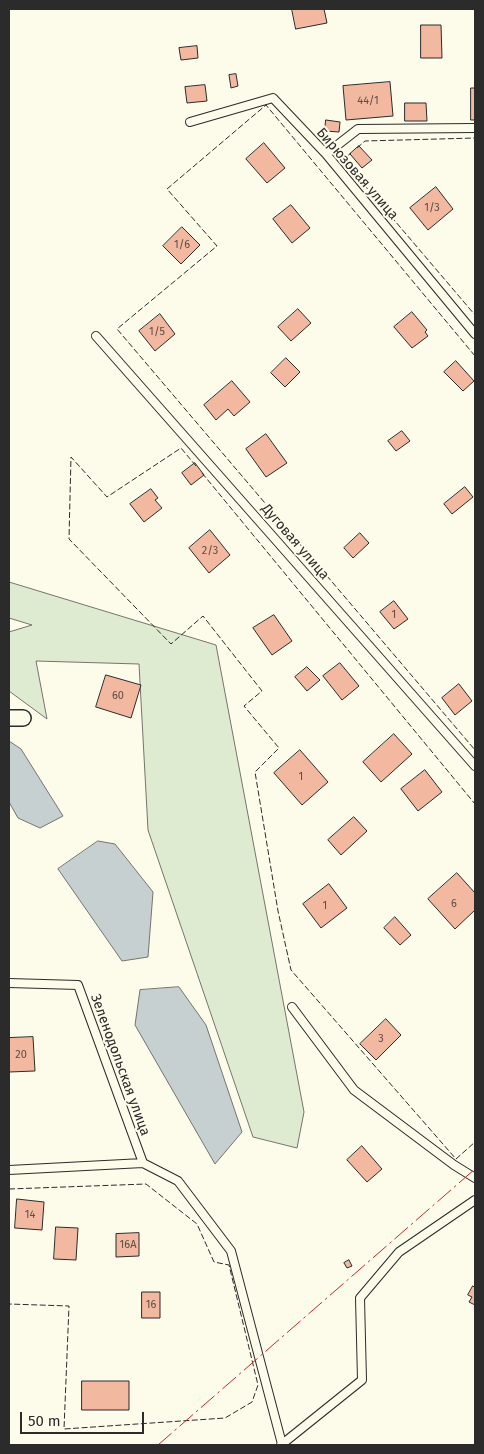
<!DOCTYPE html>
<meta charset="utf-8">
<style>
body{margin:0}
#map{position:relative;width:484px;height:1454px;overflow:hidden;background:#fdfbea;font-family:"Fira Sans",sans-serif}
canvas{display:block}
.frame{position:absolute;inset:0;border:10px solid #2b2b2b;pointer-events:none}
.scale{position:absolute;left:20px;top:1412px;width:124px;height:22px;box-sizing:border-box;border:2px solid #2b2b2b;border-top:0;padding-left:6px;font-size:15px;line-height:18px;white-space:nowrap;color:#2b2b2b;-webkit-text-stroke:4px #fdfbea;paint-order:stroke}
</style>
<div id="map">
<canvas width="484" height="1454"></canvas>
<div class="frame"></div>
<div class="scale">50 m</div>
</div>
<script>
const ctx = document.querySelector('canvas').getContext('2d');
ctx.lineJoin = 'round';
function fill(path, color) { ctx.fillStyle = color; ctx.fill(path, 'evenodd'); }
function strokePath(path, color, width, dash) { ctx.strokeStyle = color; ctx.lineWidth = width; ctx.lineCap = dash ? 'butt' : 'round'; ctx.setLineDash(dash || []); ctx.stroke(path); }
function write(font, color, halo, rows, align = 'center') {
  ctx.font = font + ' "Fira Sans",sans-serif'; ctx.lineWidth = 4; ctx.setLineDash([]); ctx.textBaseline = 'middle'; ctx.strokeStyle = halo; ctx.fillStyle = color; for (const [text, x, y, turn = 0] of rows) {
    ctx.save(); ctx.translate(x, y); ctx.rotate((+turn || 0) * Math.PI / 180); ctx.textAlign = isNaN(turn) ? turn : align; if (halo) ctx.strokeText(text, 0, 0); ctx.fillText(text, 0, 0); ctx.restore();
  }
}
const green = new Path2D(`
 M9,582L216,645L304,1112L297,1148L253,1137L148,830L139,664L36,661L47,719L9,691V632L32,625L9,618Z`);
fill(green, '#deebd1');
strokePath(green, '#74746e', 1);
const water = new Path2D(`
 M9,741L21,749L63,816L40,828L18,818L9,802Z
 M98,841L115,844L153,892L148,957L122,961L58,869Z
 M179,987L206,1025L242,1132L215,1164L135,1025L140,990Z`);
fill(water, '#c7d0d0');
strokePath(water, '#74746e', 1);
const building = new Path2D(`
 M292,9H324L327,23L296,29Z
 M421,25H441L442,58H421Z
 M197,46L198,58L181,60L179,48Z
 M236,74L238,86L231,88L229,75Z
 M390,82L393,116L346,120L343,86Z
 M205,85L207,101L187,103L185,87Z
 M471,88H475V120H471Z
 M405,103H426L427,121H405Z
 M326,120L340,122L339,132L325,131Z
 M264,143L285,168L267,183L246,159Z
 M359,146L372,160L362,168L350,154Z
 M436,187L453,209L428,230L410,208Z
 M291,205L310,228L292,243L273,219Z
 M182,227L200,245L181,264L163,246Z
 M298,309L311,323L291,341L278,327Z
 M412,312L427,330L425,332L428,336L412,348L394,327Z
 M160,314L175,334L155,351L139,331Z
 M286,358L300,372L285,387L271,373Z
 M456,361L474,381L463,391L444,372Z
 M232,381L250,402L234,416L228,409L216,420L204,405Z
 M402,431L410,441L396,451L388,441Z
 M266,434L287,463L266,477L246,449Z
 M195,463L204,475L191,485L182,473Z
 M465,487L473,497L452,514L444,504Z
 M151,489L158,498L155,500L162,508L144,522L130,504Z
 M210,530L230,555L209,573L189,548Z
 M360,533L369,543L353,558L344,548Z
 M394,601L408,619L394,629L380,612Z
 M274,615L292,641L272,655L253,628Z
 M340,663L359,686L342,700L323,676Z
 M307,667L320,680L307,691L295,677Z
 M106,675L141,685L131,718L96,707Z
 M459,684L472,701L455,715L442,698Z
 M394,734L412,754L381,782L363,762Z
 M300,750L328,782L302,805L274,773Z
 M425,770L442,792L418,811L401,789Z
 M354,817L367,831L341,855L328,840Z
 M457,873L475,893V910L455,929L428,899Z
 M329,884L347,908L321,928L303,904Z
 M395,917L411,935L400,945L384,928Z
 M386,1019L401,1035L376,1060L360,1044Z
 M33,1037L35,1071L9,1072V1038Z
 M362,1146L382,1169L367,1182L347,1160Z
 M17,1199L44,1202L42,1230L15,1228Z
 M56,1227L78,1228L76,1260L54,1259Z
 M139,1233V1256L116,1257V1234Z
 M349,1260L352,1266L347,1268L344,1263Z
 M473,1286L475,1288V1305L469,1302L472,1297L468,1295Z
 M142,1292H160V1318H142Z
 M82,1381H129V1410H82Z`);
fill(building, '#f2b8a0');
strokePath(building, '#2b2b2b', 1);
const service = new Path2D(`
 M190,122L273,98L326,154L475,334
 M326,154L358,129L475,128
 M96,336L475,766
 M9,983L78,985L143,1163
 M292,1007L354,1090L454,1165L475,1178
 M9,1170L143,1163L178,1181L231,1251L282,1444
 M281,1445L362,1380L360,1298L399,1252L475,1200`);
const minor = new Path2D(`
 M9,718H23`);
strokePath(service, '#2b2b2b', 10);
strokePath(minor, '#2b2b2b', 18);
strokePath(service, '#fdfbea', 8);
strokePath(minor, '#fdfbea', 15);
strokePath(new Path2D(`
 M357,148L365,141L475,138
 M351,153L343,160L475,315
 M475,356L266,105L167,189L217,246L117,329L475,750
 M196,466L181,448L107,497L71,457L69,539L171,644L203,616L262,691L244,706L279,748L255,772L278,911L291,970L456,1159L475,1142
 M202,473L475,804
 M9,1189L146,1184L197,1224L214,1262L229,1265L258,1385L252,1402L225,1418L64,1429L69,1306L9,1304`), '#2b2b2b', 1, [6, 2.5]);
strokePath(new Path2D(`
 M158,1445L475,1169`), '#c62828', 1, [18, 4, 2.5, 4]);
write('11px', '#5d4e48', null, [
 ["44/1",368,101],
 ["1/3",432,208],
 ["1/6",182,245],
 ["1/5",157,332],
 ["2/3",210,551],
 ["1",394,615],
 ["60",118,696],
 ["1",301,777],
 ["6",454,904],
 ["1",325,906],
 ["3",381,1039],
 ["20",21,1055],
 ["14",30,1215],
 ["16А",128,1245],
 ["16",151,1305]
]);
write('14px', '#2b2b2b', '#fdfbea', [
 ["Бирюзовая улица",357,174,49],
 ["Дуговая улица",295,542,49],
 ["Зеленодольская улица",120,1065,70]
]);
</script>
